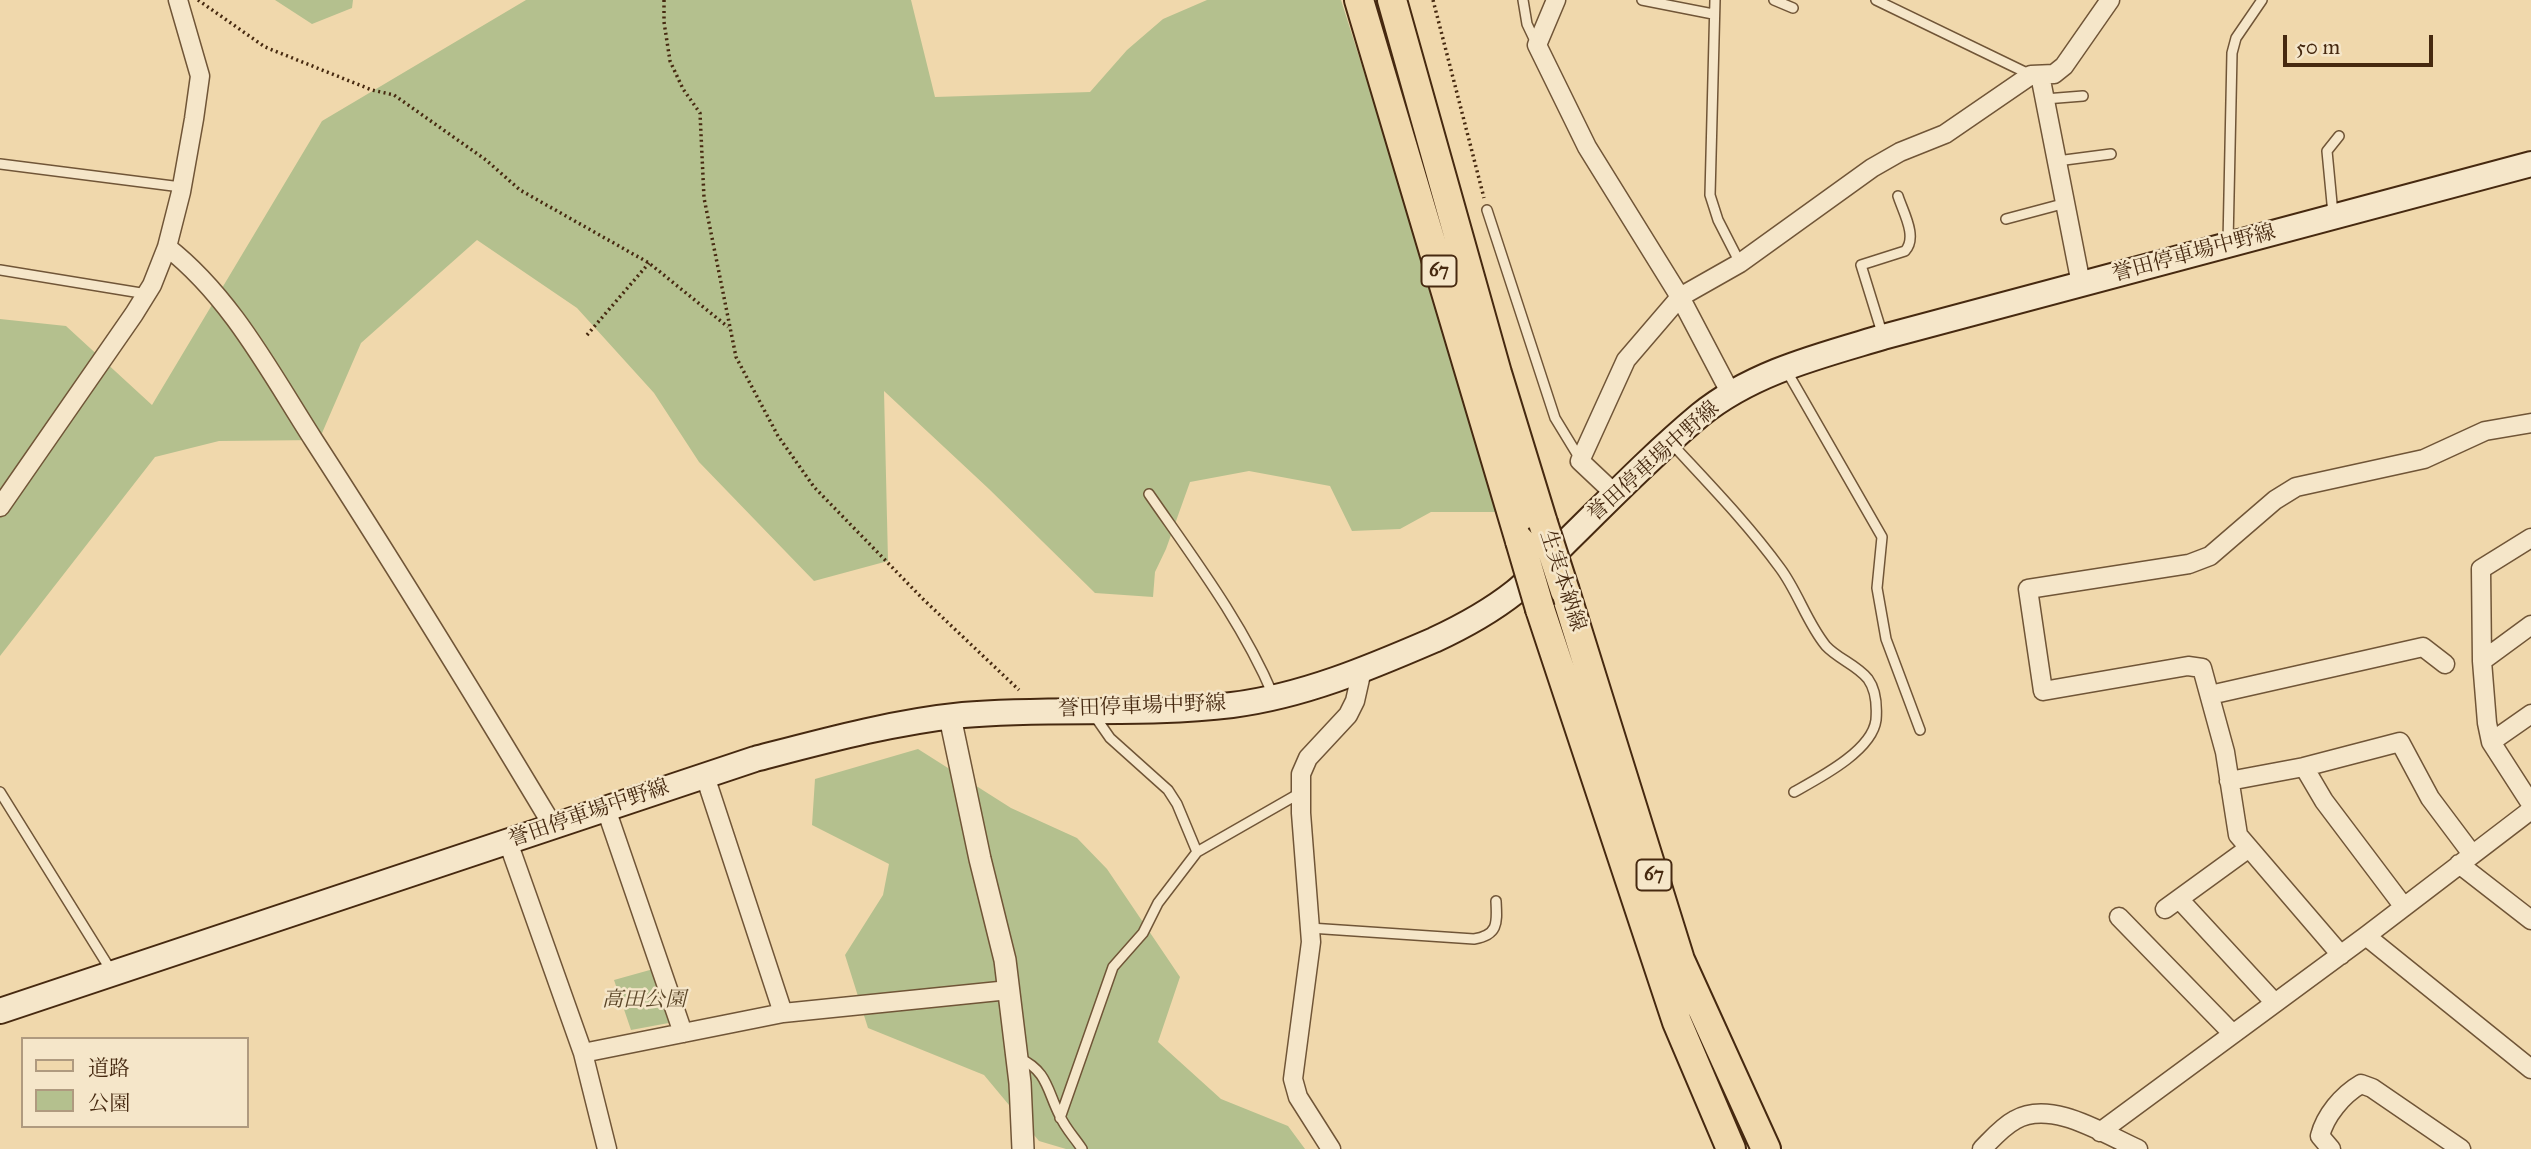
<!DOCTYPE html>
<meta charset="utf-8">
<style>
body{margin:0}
#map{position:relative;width:2531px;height:1149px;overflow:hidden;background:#f0d8ac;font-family:"IM FELL Great Primer","Noto Serif JP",serif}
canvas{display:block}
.legend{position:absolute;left:21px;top:1037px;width:228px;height:91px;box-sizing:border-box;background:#f5e6c9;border:2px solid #af9a7f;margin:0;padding:9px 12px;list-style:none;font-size:21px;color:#462910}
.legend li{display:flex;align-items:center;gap:14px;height:35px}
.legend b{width:35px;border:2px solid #af9a7f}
.scale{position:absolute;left:2283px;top:35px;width:150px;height:32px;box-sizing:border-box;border:4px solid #462910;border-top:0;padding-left:9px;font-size:21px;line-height:24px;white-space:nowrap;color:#462910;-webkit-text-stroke:5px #f5e6c9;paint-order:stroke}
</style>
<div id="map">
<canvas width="2531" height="1149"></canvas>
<ul class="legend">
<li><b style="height:9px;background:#f0d8ac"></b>道路</li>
<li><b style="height:19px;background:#b4c08e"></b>公園</li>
</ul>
<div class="scale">50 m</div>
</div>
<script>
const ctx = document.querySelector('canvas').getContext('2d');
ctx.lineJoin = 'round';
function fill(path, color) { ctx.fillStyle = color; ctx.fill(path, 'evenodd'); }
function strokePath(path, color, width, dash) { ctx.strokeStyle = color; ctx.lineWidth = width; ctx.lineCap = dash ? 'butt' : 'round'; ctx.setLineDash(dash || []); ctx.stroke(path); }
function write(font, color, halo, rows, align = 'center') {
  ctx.font = font + ' "IM FELL Great Primer","Noto Serif JP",serif'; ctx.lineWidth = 5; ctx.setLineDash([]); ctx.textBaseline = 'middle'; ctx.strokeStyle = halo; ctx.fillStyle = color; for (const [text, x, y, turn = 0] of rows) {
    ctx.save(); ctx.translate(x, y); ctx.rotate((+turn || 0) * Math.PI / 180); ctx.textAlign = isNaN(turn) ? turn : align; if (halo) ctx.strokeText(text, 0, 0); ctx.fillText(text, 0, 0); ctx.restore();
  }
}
fill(new Path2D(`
 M275,0H353L352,8L312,24Z
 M526,0H911L935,97L1090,92L1127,50L1163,19L1207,0H1341L1447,333L1518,512H1431L1400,529L1352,531L1330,486L1249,471L1190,482L1166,549L1155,572L1153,597L1095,593L989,489L884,391L888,561L814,581L699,462L654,393L577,308L477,240L361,343L319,440L219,441L155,457L0,656V319L66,326L152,405L322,121Z
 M918,749L1011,808L1077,838L1107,869L1180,977L1158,1042L1221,1099L1288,1126L1305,1149H1066L1039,1141L984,1075L868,1028L845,955L883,895L889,864L812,825L815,779Z
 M657,968L674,1022L631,1030L614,980Z`), '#b4c08e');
const service = new Path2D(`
 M1523,0L1527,24L1536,43
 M1642,0L1713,14
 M1715,0L1710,195L1718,220L1740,263
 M1774,0L1793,8
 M1876,0L2031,75
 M2045,99L2083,96
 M2057,161L2111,154
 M0,164L181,187
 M1487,210L1555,418L1580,459
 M2333,214L2327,151L2339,136
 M2006,219L2066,203
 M2228,243L2232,53L2236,38L2262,0
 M0,270L147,294
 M1883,336L1861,265L1905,251C1918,237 1903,212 1898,196
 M1785,368L1882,537L1877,588L1886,639L1920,730
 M1672,444C1709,484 1748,524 1780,568C1798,592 1807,623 1826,646C1838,659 1857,665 1868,679C1876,690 1877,707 1876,720C1872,751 1819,778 1794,792
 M1149,494C1194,559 1242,622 1273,695
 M1094,715L1110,738L1168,790L1177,804L1197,852
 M0,792L112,972
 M1310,928L1474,939C1499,935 1497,922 1496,901
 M1019,1058C1048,1071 1047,1091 1060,1116C1065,1128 1075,1138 1082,1149
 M1060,1118L1113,967L1143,933L1158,903L1197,852L1300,793`);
const minor = new Path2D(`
 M1556,0L1537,45L1587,147L1680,297L1731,394
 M2040,75L2081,284
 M167,247C231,297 270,372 313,439C396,567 475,696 553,826
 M1615,494L1580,461L1626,360L1680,297L1740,263L1872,168L1900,152L1945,134L2031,75L2054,74L2064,66L2110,0
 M0,507L134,314L152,285L167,247L181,192L194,119L200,76L178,0
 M2531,538L2481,569L2482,661L2487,723L2491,742L2531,804
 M2482,661L2531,625
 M2210,695L2423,647L2445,664
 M2491,742L2531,714
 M2304,767L2324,801L2404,907
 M705,776L783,1013
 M2229,781L2304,767L2400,742L2430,798L2472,854
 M606,809L683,1033
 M508,842L583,1053L607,1149
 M2459,864L2531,920
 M2179,899L2275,1003
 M2165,909L2249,848
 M2119,917L2233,1034
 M2366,936L2531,1069
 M2341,955L2238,835L2225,752L2202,668L2188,666L2043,691L2028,589L2189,564L2210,556L2275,500L2296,487L2424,459L2485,431L2531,423
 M583,1053L783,1013L1009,990
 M2100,1132L2366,936L2531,810
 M1331,1149L1298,1097L1293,1079L1311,942L1301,813V774L1308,758L1348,715L1355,701L1362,670
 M1982,1149C1992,1139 2002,1127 2015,1120C2051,1099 2104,1134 2138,1149
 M2331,1149L2320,1136C2325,1116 2342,1095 2361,1084L2372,1088L2461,1149`);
const tertiary = new Path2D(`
 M950,717L980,859L1005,960L1020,1083L1023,1149`);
const secondary = new Path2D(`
 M0,1011L755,759C824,741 893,722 963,715C1053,707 1143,716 1232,705C1303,696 1369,668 1434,640C1462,627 1491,611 1515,592C1532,578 1548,560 1564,544C1608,501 1652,455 1700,415C1753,372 1820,356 1883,337L2531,164`);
const primary = new Path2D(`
 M1359,0L1520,541
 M1392,0L1497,373L1543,523
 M1565,591L1680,960L1766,1149
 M1540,609L1677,1022L1731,1149`);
strokePath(service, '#705537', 12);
strokePath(minor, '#705537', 21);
strokePath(tertiary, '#705537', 24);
strokePath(secondary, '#462910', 28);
strokePath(primary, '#462910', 32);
strokePath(new Path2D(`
 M198,0L265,47L372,90L394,95L486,160L520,190L649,263L728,327
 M664,0V22L670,61L683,89L700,113L704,198L736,357L778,436L814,487L923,599L1019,690
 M1433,0L1484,198
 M587,335L649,263`), '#462910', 3.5, [2, 3.5]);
strokePath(service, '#f5e6c9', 9);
strokePath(minor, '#f5e6c9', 18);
strokePath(tertiary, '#f5e6c9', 21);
strokePath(secondary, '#f5e6c9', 24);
strokePath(primary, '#f0d8ac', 28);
const primaryBridge = new Path2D(`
 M1543,523L1565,591
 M1520,541L1540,609`);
strokePath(primaryBridge, '#462910', 32, []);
strokePath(primaryBridge, '#f0d8ac', 28);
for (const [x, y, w] of [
 [1439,271,35],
 [1654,875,35]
]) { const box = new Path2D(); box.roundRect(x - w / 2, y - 15.5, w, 31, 5); ctx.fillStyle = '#f5e6c9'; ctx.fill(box); strokePath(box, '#462910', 2); }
write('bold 19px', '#462910', null, [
 ["67",1439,271],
 ["67",1654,875]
]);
write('21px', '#462910', '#f5e6c9', [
 ["誉田停車場中野線",2194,254,-15],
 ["誉田停車場中野線",1654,462,-42],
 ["生実本納線",1562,581,72],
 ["誉田停車場中野線",1142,707,-2],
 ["誉田停車場中野線",589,814,-19]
]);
write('italic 21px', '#5c4729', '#f5e6c9', [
 ["高田公園",644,1001]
]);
</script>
